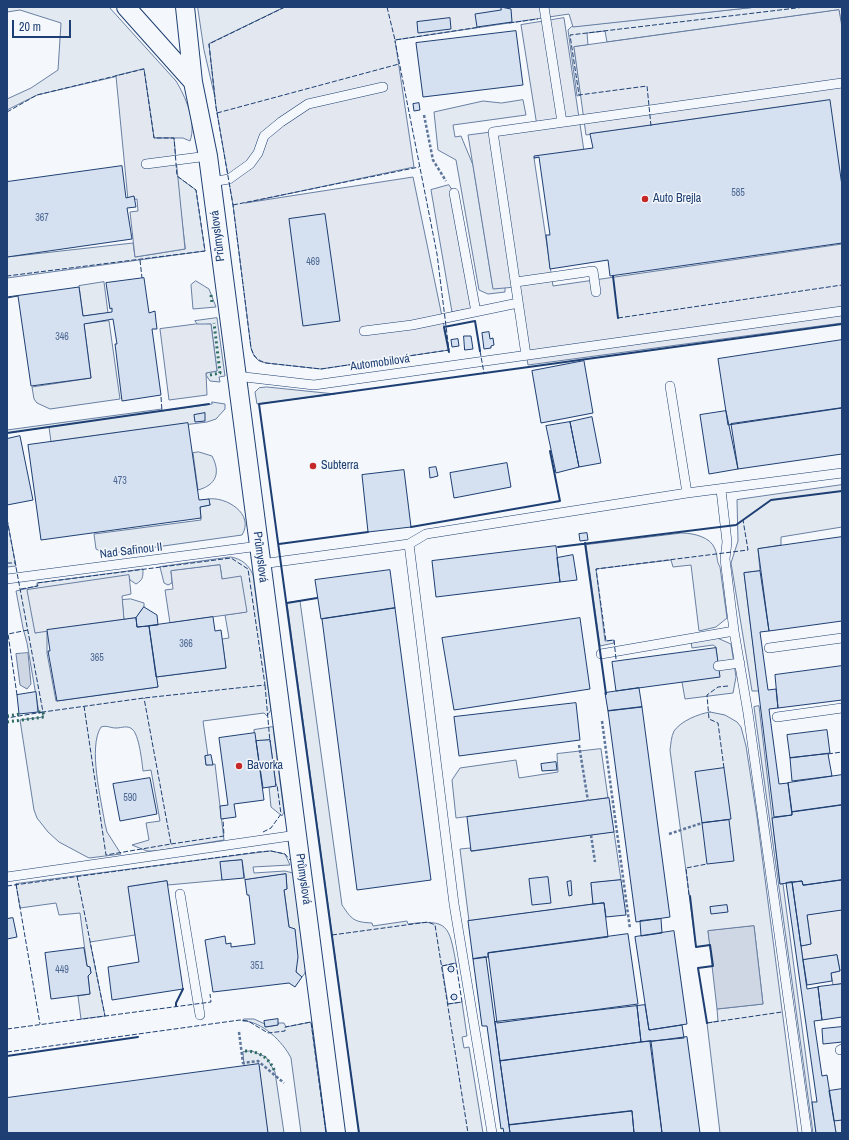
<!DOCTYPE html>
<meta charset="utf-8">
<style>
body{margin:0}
#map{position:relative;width:849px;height:1140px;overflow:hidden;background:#f4f7fb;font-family:"Archivo Narrow",sans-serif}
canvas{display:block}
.frame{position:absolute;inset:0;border:8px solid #1d3f73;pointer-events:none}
.scale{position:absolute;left:12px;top:20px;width:59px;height:18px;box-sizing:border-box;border:2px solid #1d3f73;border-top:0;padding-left:5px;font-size:12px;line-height:14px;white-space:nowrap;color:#1d3f73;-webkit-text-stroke:3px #f4f7fb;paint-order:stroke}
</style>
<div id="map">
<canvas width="849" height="1140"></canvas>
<div class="frame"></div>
<div class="scale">20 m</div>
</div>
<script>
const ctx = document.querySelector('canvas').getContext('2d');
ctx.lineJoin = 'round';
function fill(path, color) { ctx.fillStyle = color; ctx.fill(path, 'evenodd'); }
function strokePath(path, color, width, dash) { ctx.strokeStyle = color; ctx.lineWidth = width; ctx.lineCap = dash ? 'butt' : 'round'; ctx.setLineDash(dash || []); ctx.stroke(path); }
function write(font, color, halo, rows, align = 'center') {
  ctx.font = font + ' "Archivo Narrow",sans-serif'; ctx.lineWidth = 3; ctx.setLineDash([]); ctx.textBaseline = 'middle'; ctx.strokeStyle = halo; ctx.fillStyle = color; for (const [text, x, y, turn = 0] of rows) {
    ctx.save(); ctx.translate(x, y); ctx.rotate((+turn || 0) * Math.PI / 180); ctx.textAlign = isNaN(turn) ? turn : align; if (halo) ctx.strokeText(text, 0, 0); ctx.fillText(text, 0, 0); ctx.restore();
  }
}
const green = new Path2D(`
 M7,7H109L176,81C185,96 197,122 190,141L183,138H154L144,70L37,95L7,110V99L31,88L58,70L61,23L20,10L7,12Z
 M198,7H285L209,44L216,102L204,50Z
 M757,7H842V27L839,10L607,42L605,31L587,33L588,45L574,47L581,95L577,96L568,30L571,27Z
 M523,100L526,115L453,125L455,137L461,136L473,165L493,288L505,287V292L488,294L479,290L456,160L438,150L434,112L483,101L501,103Z
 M177,176L196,190L205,251L7,278V257L133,243L135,257L185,249Z
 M196,281L209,289L216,307L193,309L191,285Z
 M104,282L108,313L83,316L79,286Z
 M217,318L225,376L219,377L220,382L210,381L206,375V373L217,371L211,324L198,325L195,321Z
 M109,321L120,399L50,409L37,403L34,399L32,387L91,378L84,324Z
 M267,387L335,394L257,404L255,392L259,388Z
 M212,402L225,404V409L216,419L207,422L51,442L49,427L7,433V430L162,409V411L212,404Z
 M199,452L212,456C221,473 216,485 198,490L193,453Z
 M842,485V527L781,537V545L758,549L760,571L744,573L759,691H752L731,563L738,541L737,500Z
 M208,499C226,496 255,514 242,535L106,554L96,549L94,534L201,520L200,507L210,505Z
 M7,519L16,566L7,567Z
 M682,533C693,533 711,537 715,549C718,556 716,561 720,567L727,618L716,627L699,631L691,565L673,567L671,560L596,569L605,641L614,640V643L600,646L586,545Z
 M231,557C242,559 249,565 253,575L271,710L267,716L264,713L203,721L208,756H205L206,765L215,764L224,840L156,851H147L132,845L149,840L146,823L160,821L151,770L143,771C142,762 139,734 132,729C127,725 122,728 116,728C110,728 107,725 101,727C88,747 101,799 105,824L107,832L121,854L89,858L59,842L48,832L37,818L34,810L20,720L43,717V712L39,713L27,643L23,628L16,591L37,586V583L143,569C143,577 143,580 136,584L130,580L129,576L35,633L47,630V653L56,701L158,687L156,677L226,668L222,639L229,638L225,615L246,612L222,579L220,565L171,571L172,583L168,585L164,583L160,567Z
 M131,599L144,603V607L136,618L124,620L122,600Z
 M300,601L342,905C352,920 354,922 372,923L373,926L407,921L408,924C448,919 449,925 456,963L442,966L448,1004L462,1002L467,1036L462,1037L464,1048L469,1047L483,1133H359L287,603Z
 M715,637L731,644L736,677L733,693L685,699L682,682L718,666L716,647L713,645L692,648L691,641Z
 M759,706L780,884H783L816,1133H813L754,707Z
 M710,712L725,715L737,722L741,727L746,746L757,817L798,1133H720L707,1023L718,1021L717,1009L763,1004L754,926L708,931L710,945L696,947L670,750C671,744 671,737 674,731C681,721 698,714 710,712Z
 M273,727L284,812L282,816L271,807L269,787L276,786L270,740L255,742L254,730Z
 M601,749L608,798L456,818L452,780L460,768L516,760L519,778L558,772L557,754Z
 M614,832L621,880L591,883L593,904L469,921L460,849L470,848L471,851Z
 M271,851L285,854L290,865L253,867L254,873L285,871L293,873L306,967L305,973L302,977L296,972L295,930L289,927L284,890L287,889L286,874L245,880L242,860L221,862L222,880L168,885L167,881L129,887L135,935L90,942L105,1016L81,1019L78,996L90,994L88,976L91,973L90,967L87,966L80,913L59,915L56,903L20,908L16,884Z
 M244,1019H254L265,1024L266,1027L278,1025V1023H284L286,1027L311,1022L326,1133H301L291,1058C283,1042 262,1021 243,1021Z
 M252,1051L266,1057L275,1072L284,1133H268L244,1066L243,1052Z
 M842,1120V1133H836L834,1121Z`);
fill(green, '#e3e9f0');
strokePath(green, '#687fa3', 1);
const parking = new Path2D(`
 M285,7H757L573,27L569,14L395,40L414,167L245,203L413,177L449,350L321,369L266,363L259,361L254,356L251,348L233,205L216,107L209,44Z
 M839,10L842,27V218L826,101L586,135L574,47Z
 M564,18L584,151L534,158L553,286L842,244V323L528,365L516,287L493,289L468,135L537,126L521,25Z
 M144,69L154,138H174L185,249L135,257L130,212L138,211L137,199L128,200L116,76Z
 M449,185L454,193L475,308L452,312L431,190Z
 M196,324H211L217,371L206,373L207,395L169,400L160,329Z
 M220,565L222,579L241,576L247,612L170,623L165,590L173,589L171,571Z
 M129,575L131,594L122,596L124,620L35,633L27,590Z
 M842,910V984L833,985L831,973L840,971L837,955L803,960L801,946L811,944L807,915Z`);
fill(parking, '#e3e8f0');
strokePath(parking, '#687fa3', 1);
const water = new Path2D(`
 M28,653L31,684L27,689L20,685L16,654Z
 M754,926L763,1004L717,1009L708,931Z`);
fill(water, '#cfd7e4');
strokePath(water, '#687fa3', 1);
const building = new Path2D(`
 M501,7L511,9L512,22L477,27L475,14L501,10Z
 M450,18L451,29L418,33L417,22Z
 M516,31L523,85L423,97L416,43Z
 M830,100L842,186V243L610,276L608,260L550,269L546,235H550L539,157L534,158V156L593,148L590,134Z
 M419,103L420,110L414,111L413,104Z
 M122,166L126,198L134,196L136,207L127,208L132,239L7,257V182Z
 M325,214L340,321L303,326L289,219Z
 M144,278L149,313L155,311L156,321L157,329H152L161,395L122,401L115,344H117L113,319L84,324L91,378L31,386L18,296L7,298V297L79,287L83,316L112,312V308L110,309L106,283Z
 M489,332L490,339L493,338L494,345L491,346V348L484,349L482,333Z
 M464,336H471L473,349L465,350Z
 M458,339L459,346L452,347L451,340Z
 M842,340V408L728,425L718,359Z
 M584,361L593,413L541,423L532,371Z
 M842,408V454L738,469L731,424Z
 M726,411L738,469L709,474L700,415Z
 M205,413V421L195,422L194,415Z
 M592,417L601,463L579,467L570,422Z
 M570,422L579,467L556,473L546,426Z
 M188,423L199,500L209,499L210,505L200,507L201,518L41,540L28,445Z
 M20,436L33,500L7,505V439Z
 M507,463L511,487L454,498L450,473Z
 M436,467L438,476L430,478L429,468Z
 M404,470L411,527L368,532L362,475Z
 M587,533L588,540L580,541L579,534Z
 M842,537V621L769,631L758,549Z
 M556,546L560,582L436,597L432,561Z
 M573,555L577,580L560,582L557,558Z
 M390,570L395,608L321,619L315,580Z
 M760,571L769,631L760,632L768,690L776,689L778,708L769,709L779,784L788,783L792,815L774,817L744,573Z
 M144,607L157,615L158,625L137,627L136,618Z
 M395,608L431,880L357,890L322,619Z
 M213,617L215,631L221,630L226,668L156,677L149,626Z
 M136,618L137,627L149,626L158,687L57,701L48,651H50L47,630Z
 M580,618L590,689L454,710L442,638Z
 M716,648L720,677L616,691L612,662Z
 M842,666V700L778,708L775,675Z
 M639,688L642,707L608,711L605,693Z
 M36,692L38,712L19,714L17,695Z
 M576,703L580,740L459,756L454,717Z
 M642,707L670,917L636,922L608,711Z
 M827,730L830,753L790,758L787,735Z
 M255,733L264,800L234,804L236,817L221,819L220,806L228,805L219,738Z
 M270,740L276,786L263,788L256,741Z
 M828,754L832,776L792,781L790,758Z
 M211,755L213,765H206L205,756Z
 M556,762L557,770L542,771L541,764Z
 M724,768L731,819L702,823L695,772Z
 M842,775V805L792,812L788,783Z
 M150,778L157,814L120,821L113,784Z
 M609,798L614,832L471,851L467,817Z
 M842,805V880L803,885L802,881L780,884L772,818L792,815V812Z
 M729,820L734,861L707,864L702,823Z
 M242,860L244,878L222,880L220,862Z
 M286,874L287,889L284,890L289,927L295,929L298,957L296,972L302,977L295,987L289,983L213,992L205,940L225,936L226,944L231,943V947L255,944L249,895H247L245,880Z
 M548,877L551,903L532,905L529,879Z
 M621,880L626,915L606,917L604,903L593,904L591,883Z
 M842,880V910L807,915L811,944L801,946L792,882L802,881L803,885Z
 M167,881L183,989L112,1000L108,967L139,962L128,887Z
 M571,881L572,895L569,896L567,882Z
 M792,882L807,989L818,987L822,1020L814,1021L822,1076L827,1075L836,1133H816L812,1102H817L786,883Z
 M604,903L608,937L488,953V957L473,959L468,921Z
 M727,905L728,912L711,914L710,907Z
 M13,918L17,937L7,939V919Z
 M661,919L662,933L641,936L640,921Z
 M674,931L687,1024L649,1030L635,937Z
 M628,934L638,1004L497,1023L488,953Z
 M84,948L87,966L90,967L91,973L88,976L90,994L51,999L45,953Z
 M837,955L840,971L831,973L832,981L807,985L803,960Z
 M486,957L500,1061L510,1133H504L503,1128L501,1129L487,1026H482L473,959Z
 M448 969a3 3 0 1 1 6 0a3 3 0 1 1-6 0Z
 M842,984V1017L822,1020L818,987Z
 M451 997a3 3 0 1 1 6 0a3 3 0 1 1-6 0Z
 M645,1005L649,1030L682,1025L684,1038L641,1042L637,1006Z
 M637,1006L641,1042L500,1061L495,1022Z
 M278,1019V1025L265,1027L264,1021Z
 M842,1027V1042L823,1044L822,1029Z
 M687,1037L700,1133H662L650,1042Z
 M651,1041L662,1133H634L632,1111L509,1125L500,1061Z
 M259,1064L268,1133H7V1098Z
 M842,1089V1120L834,1121L829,1091Z
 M632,1111L634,1133H510L509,1125Z`);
fill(building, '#d5e0f0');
strokePath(building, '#1d3f73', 1);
const lane = new Path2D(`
 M544,7L562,122
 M146,164L208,156
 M211,182L229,179L250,164L258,153L264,136L281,122L308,104L383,87
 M454,193L476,312
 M516,282L593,271L596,292
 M364,331L412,325L518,303
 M526,355L493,132L842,83
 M236,376L314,385L842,311
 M670,386L687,493
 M721,490L727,542L725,559L734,631L748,713L807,1133
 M409,544L426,534L687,493L842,473
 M261,564L409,544L454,904L492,1133
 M7,579L259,546
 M769,648L842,638
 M601,654L734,631
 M718,666L740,663
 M777,717L842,708
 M7,877L297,835
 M180,894L200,1015
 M840,1050L842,1049`);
const street = new Path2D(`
 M126,7L193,82L208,156L336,1133
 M185,7L193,82`);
strokePath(lane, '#1d3f73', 10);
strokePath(street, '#1d3f73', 20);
strokePath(new Path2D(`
 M424,115L433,160L446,181
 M602,721L630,929
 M579,745L588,801
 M669,834L702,823
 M591,835L595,862
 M239,1032L243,1063L258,1061L284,1083`), '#5e769c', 2.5, [3, 2]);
strokePath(lane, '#f4f7fb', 9);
strokePath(street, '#f4f7fb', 18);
strokePath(new Path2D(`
 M211,295L212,304
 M210,375L220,373L214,323
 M7,716L21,714
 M7,722L44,717L43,712H36
 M245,1051C260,1051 270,1059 275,1072`), '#2c6c60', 3, [2, 3]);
strokePath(new Path2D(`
 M285,7L209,44L216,107L233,205L251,348C254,357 257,360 266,363L321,369L449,350L437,254L395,41
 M387,7L395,40L480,27
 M509,23L538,19
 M7,112L37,95L144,69L154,138H174L177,176L196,190L205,251L7,276
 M217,113L399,64
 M651,126L647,86L579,95L570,35L805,7
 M233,205L419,167
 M140,260L142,278
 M618,318L842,285
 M480,351L484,373
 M161,397L162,411
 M7,519L43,712L7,718
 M7,563H15
 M21,589L38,586L37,583L231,558L248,569L265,685L144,698L43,712
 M616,659L614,640L606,641L596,569L748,550L743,520
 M265,685L270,742
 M17,695L8,634L28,630
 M84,706L106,855L171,844L144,698
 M828,754L842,752
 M724,768L718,723L709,719L707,695L718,687L728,686
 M263,832L271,828L281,814L277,785L275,784
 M171,844L224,836L223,819
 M77,876L105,1016
 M16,884L40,1024
 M7,886L258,852L271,851L285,854L290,860
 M689,895L686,868L707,864
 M332,935L428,922L435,925L468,1133
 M442,966L456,963L462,1002L448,1004
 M707,1023L782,1012
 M7,1029L211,1002L210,994
 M7,1052L240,1020L248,1021L268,1033L285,1031V1027L311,1022L326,1133`), '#1d3f73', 1, [5, 2]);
strokePath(new Path2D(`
 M613,276L618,318
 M449,352L444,327L475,321L480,351
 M7,433L209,404
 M411,527L560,501L550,451
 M585,543L606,694
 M279,544L368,532
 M558,547L736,525L771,500L842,491
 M287,603L317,598
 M690,896L696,947L710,945L713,966L698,968L707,1023
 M176,1006V1003L183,989
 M7,1056L138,1037
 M359,1133L259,404L842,324`), '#1d3f73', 2);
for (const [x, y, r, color] of [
 [645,199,4,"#c62828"],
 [313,466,4,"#c62828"],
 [239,766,4,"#c62828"]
]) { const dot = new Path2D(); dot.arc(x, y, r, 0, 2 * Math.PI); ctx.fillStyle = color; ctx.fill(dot); strokePath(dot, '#f4f7fb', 1.5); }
write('10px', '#4b6792', null, [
 ["585",738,193],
 ["367",42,218],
 ["469",313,262],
 ["346",62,337],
 ["473",120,481],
 ["366",186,644],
 ["365",97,658],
 ["590",130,798],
 ["351",257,966],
 ["449",62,970]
]);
write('12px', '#1d3f73', '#f4f7fb', [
 ["Auto Brejla",653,199],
 ["Subterra",321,466],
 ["Bavorka",247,766]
], 'left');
write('12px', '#1d3f73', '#f4f7fb', [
 ["Průmyslová",218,236,-97],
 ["Automobilová",380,363,-8],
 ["Nad Safinou II",131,551,-7],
 ["Průmyslová",260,557,83],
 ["Průmyslová",303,879,82]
]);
</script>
